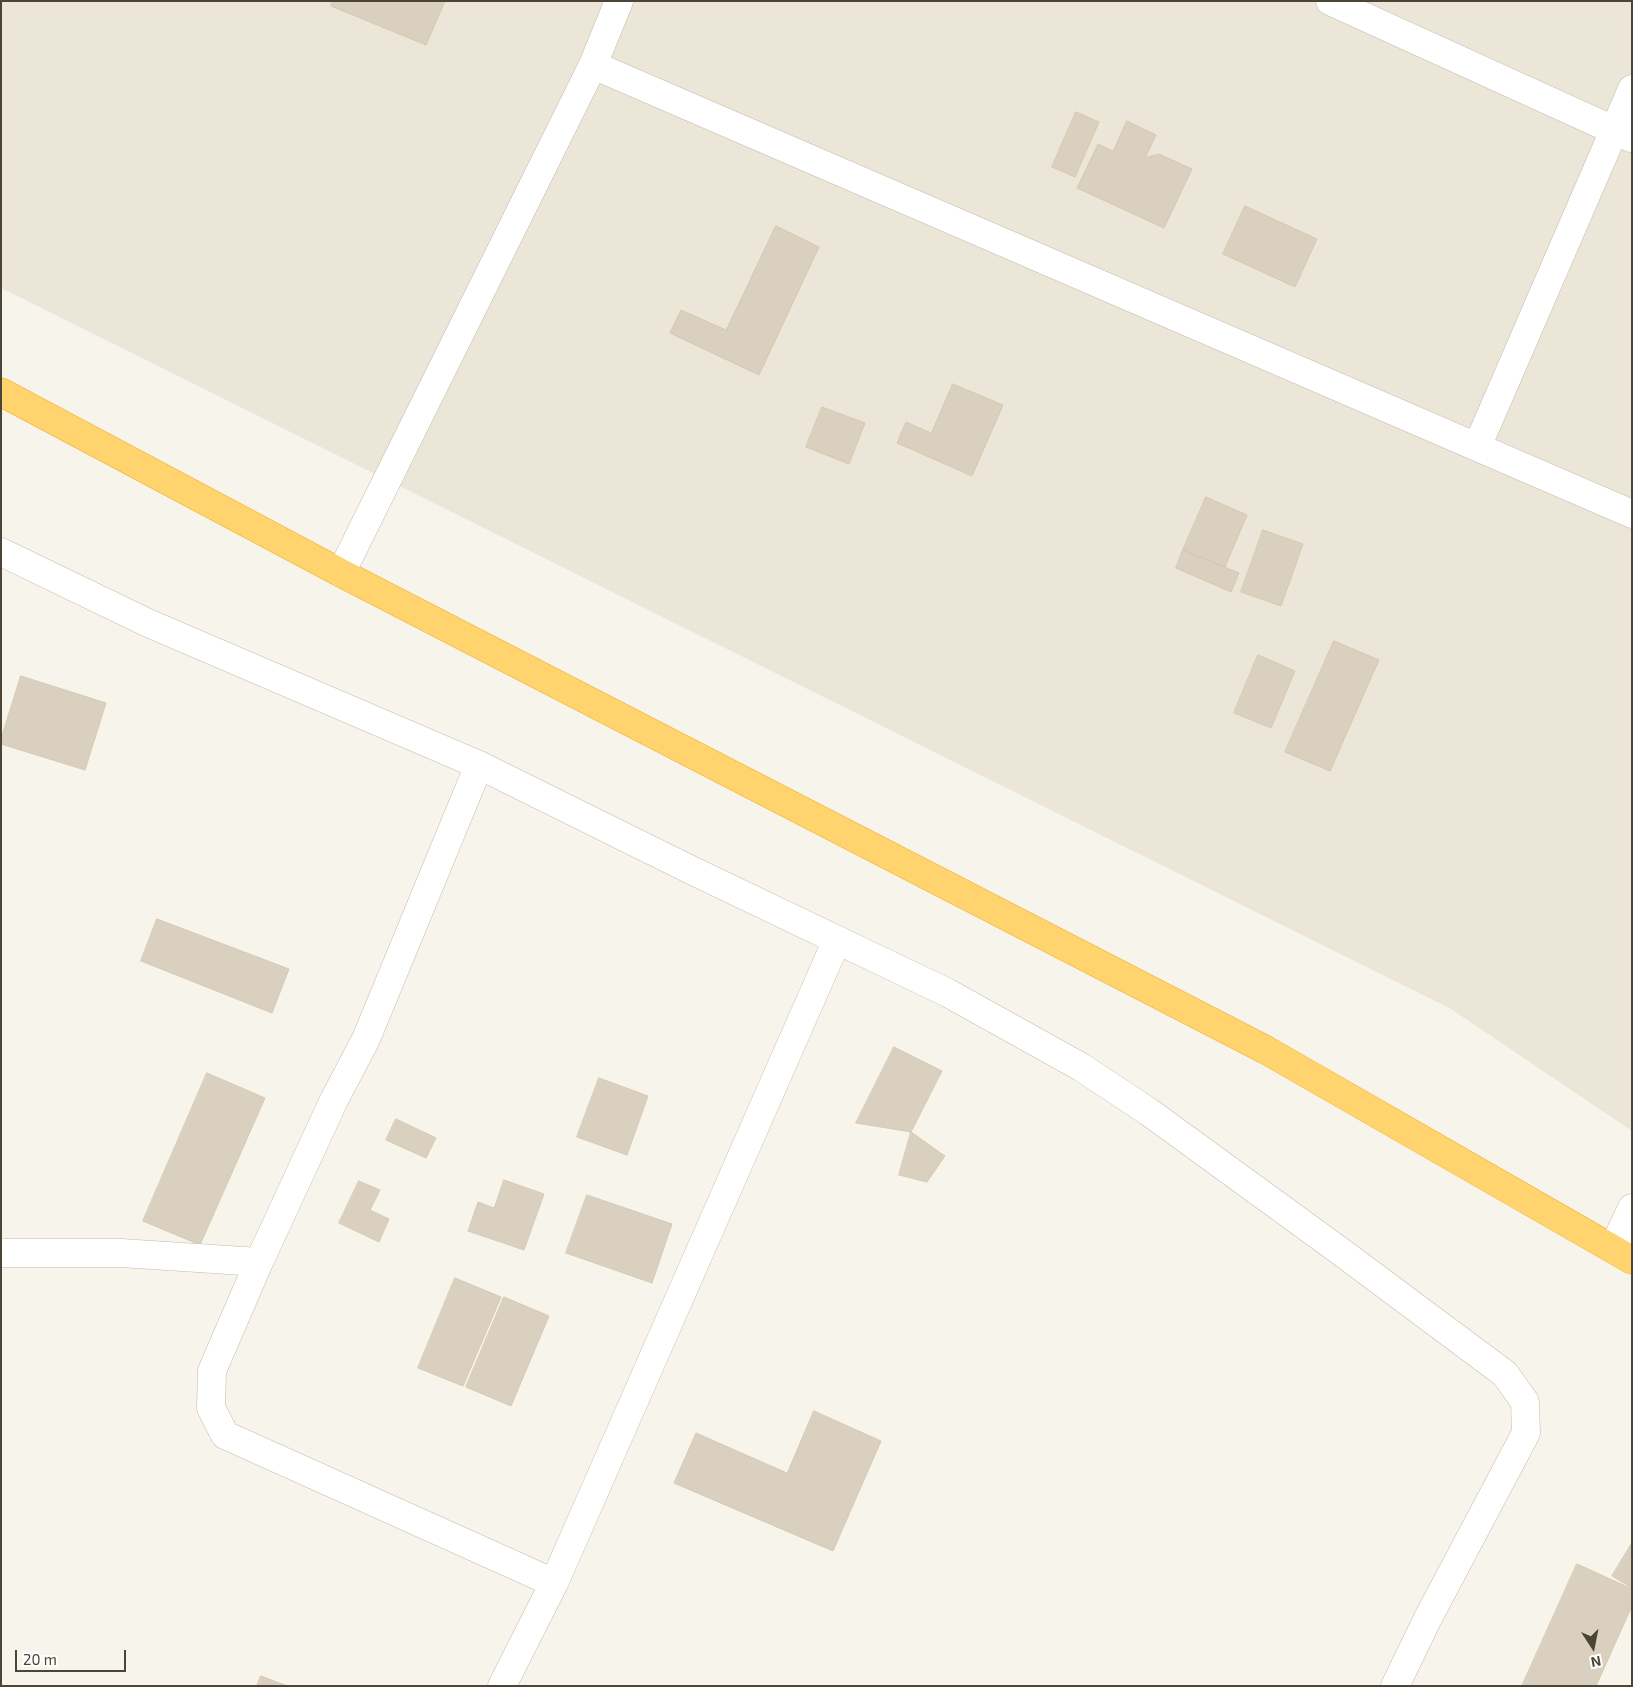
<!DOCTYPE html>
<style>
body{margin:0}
#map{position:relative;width:1633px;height:1687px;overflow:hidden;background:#f7f4eb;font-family:"Exo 2",sans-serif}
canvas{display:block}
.frame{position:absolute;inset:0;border:2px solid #4c4537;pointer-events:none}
.north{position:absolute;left:1568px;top:1622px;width:50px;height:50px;-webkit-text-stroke:4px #fff;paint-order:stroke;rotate:169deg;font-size:14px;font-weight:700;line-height:20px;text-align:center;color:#4c4537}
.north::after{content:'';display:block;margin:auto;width:18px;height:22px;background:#4c4537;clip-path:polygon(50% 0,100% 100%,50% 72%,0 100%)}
.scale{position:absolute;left:15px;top:1650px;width:111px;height:22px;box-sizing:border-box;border:2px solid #4c4537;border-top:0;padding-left:6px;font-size:15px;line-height:18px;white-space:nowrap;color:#4c4537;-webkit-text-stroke:4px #fff;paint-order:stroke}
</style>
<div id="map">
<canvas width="1633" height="1687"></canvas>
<div class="frame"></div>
<div class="north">N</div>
<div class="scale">20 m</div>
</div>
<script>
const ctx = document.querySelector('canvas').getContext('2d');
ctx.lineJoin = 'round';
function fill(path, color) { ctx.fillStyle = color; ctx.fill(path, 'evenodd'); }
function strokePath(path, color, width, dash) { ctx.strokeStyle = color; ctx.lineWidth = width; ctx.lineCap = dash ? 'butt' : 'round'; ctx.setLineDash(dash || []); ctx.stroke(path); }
fill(new Path2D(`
 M1,1H1632V1131L1451,1009L1,288Z`), '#ebe6d8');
const building = new Path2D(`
 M333,1H445L426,45L331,6Z
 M1076,112L1099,122L1075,177L1052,167Z
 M1127,121L1156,135L1145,158L1159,154L1192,169L1164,228L1077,188L1098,144L1113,151Z
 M1245,206L1317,239L1295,287L1223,254Z
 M776,226L819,247L759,375L670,333L681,310L726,330Z
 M953,384L1003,405L972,476L897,443L906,422L931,433Z
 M822,407L865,423L849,464L806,447Z
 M1206,497L1247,515L1225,567L1183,550Z
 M1263,530L1303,544L1281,606L1241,592Z
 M1183,550L1239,573L1231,592L1176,568Z
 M1334,641L1379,660L1330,771L1285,752Z
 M1258,655L1295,671L1271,728L1234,713Z
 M21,676L106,703L85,770L1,744V739Z
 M157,919L289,969L272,1013L141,961Z
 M894,1047L942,1071L911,1132L856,1123Z
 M207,1073L265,1098L200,1245L143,1221Z
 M599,1078L648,1096L627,1155L577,1137Z
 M396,1119L436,1138L426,1158L386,1140Z
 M911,1132L945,1156L927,1182L899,1175Z
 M504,1180L544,1194L524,1250L468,1231L478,1202L494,1208Z
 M359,1181L380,1190L370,1210L389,1219L379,1242L339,1223Z
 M587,1195L672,1224L652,1283L566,1253Z
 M455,1278L501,1297L463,1386L418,1368Z
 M504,1297L549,1316L511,1406L466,1387Z
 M814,1411L881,1441L833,1551L674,1483L696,1433L787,1473Z
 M1632,1543V1588L1612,1576Z
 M1577,1564L1632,1589V1606L1596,1686H1522Z
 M261,1676L287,1686H257Z`);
fill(building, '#dad0bf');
strokePath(building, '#d6c9b1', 1);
const street = new Path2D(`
 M1330,1L1631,138
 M593,65L1632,514
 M1477,447L1632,89
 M1,552L148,623L479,765L689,869L948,993L1081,1067L1149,1112L1344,1254L1505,1374L1525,1402L1526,1433L1428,1618L1395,1686
 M341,573L593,65L619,1
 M479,765L366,1039L334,1100L259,1262L212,1371L211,1408L225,1435L554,1583
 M1613,1248L1632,1208
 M1,1253H121L259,1262
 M502,1686L554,1583L837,940`);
const highway = new Path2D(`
 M1,392L341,573L1266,1050L1632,1260`);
strokePath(street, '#c4bcac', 29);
strokePath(highway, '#efae2c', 29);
strokePath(street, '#fff', 28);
strokePath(highway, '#ffd36e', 28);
</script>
